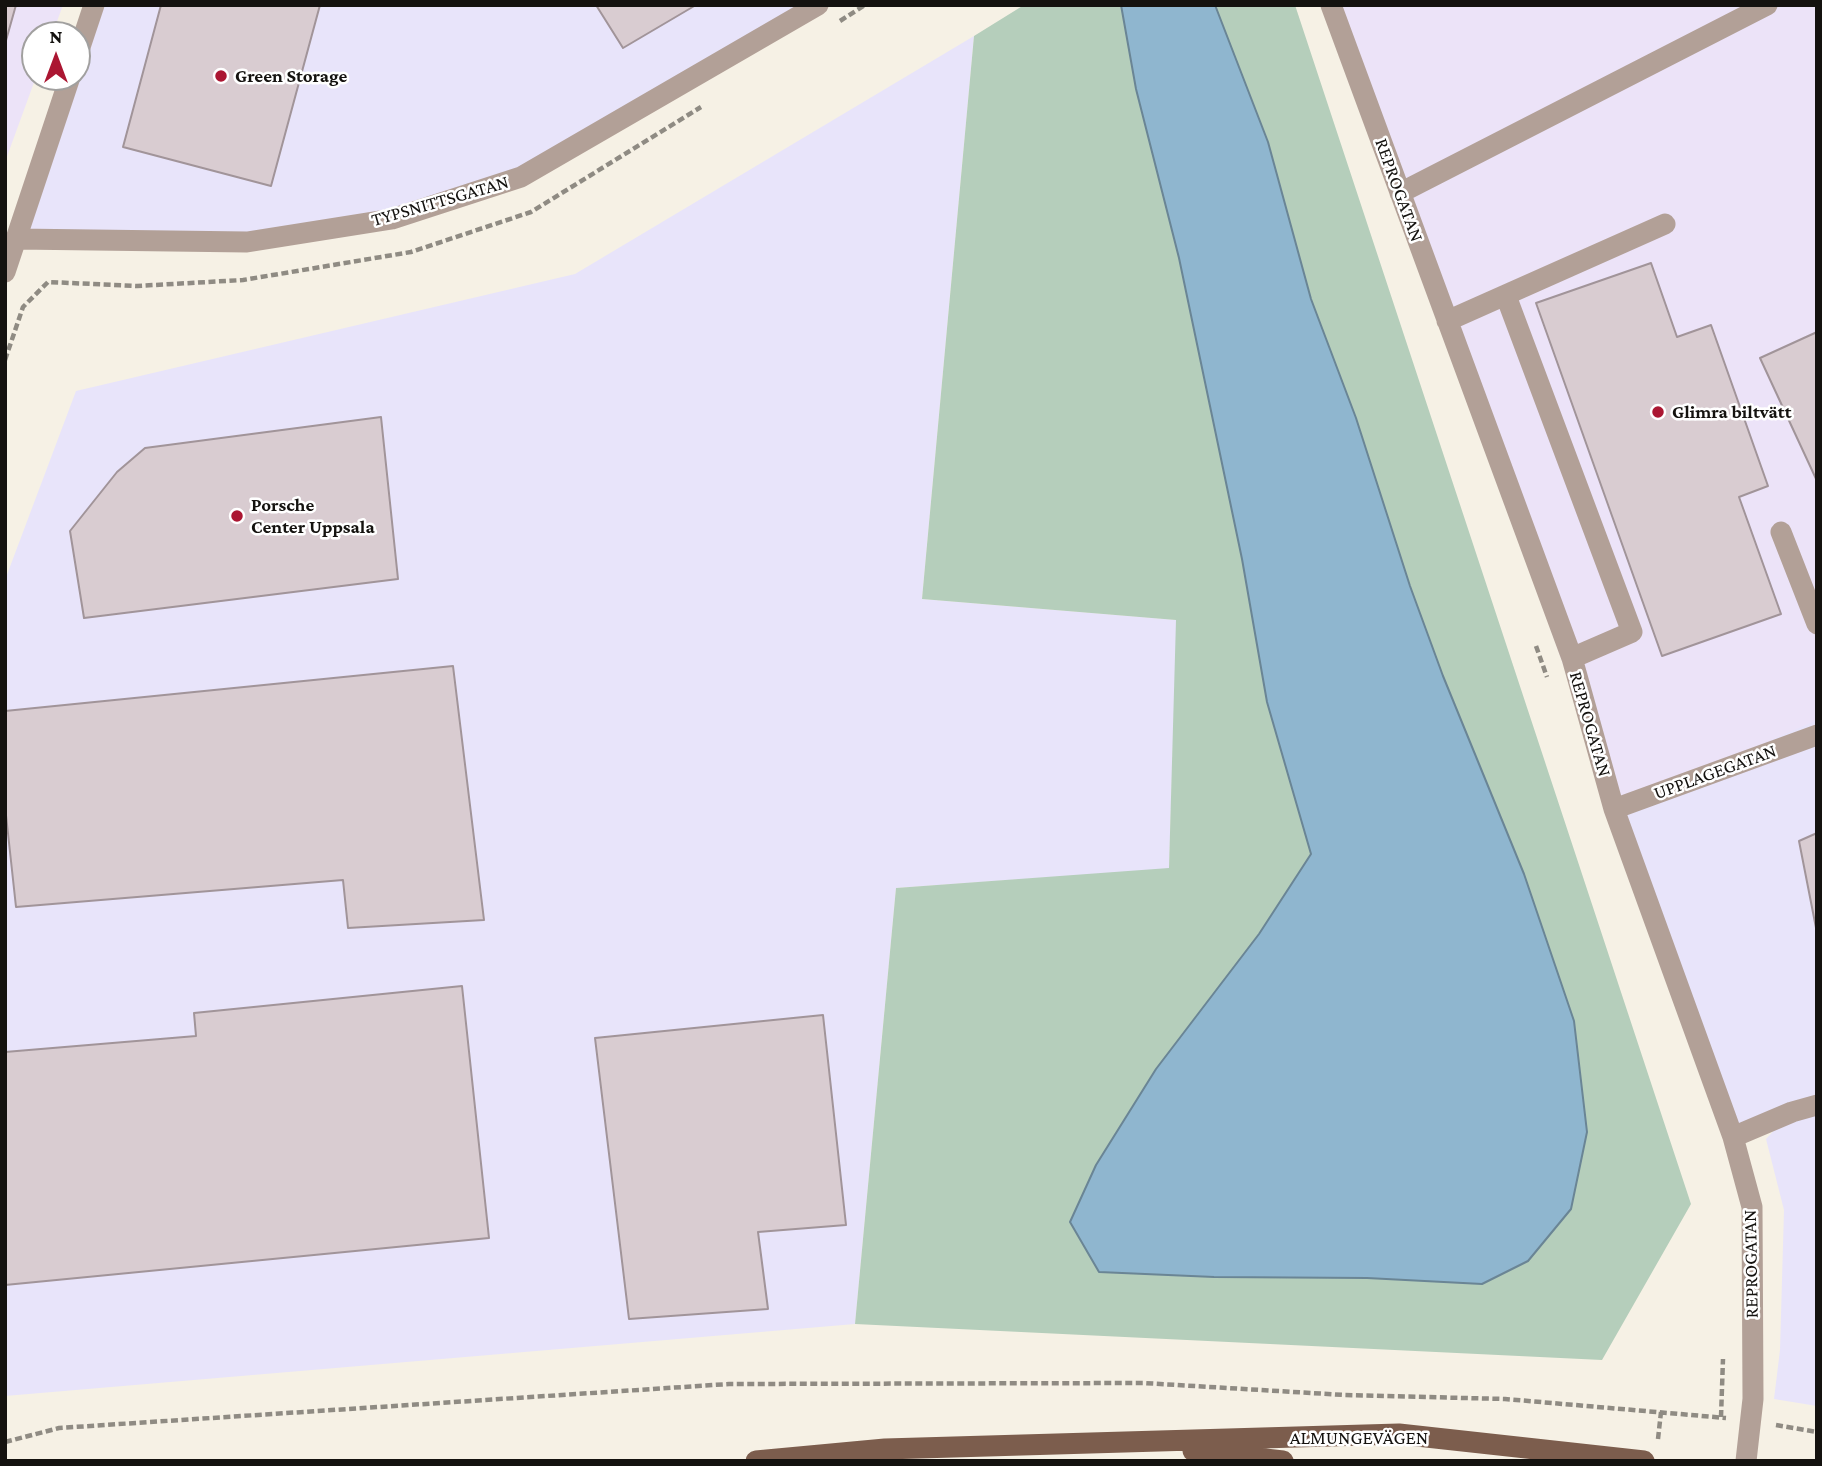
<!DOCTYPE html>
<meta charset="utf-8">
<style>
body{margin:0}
#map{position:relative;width:1822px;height:1466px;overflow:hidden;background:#f6f1e5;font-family:"Crimson Pro",serif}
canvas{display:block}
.frame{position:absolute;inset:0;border:7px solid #14120f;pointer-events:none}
.north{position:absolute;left:21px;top:21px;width:70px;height:70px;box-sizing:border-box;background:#fff;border:2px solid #a1a09f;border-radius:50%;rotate:0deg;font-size:19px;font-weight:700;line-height:28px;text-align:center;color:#14120f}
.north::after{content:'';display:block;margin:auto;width:24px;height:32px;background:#ab1632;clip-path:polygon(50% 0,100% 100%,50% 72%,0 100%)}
</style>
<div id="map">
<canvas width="1822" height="1466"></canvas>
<div class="frame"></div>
<div class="north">N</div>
</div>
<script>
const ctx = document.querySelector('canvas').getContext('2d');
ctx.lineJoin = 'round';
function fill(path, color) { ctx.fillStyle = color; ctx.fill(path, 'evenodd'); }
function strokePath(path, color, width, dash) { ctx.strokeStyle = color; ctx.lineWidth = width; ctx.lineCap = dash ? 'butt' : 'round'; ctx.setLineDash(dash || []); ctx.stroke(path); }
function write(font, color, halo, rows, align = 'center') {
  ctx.font = font + ' "Crimson Pro",serif'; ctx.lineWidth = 5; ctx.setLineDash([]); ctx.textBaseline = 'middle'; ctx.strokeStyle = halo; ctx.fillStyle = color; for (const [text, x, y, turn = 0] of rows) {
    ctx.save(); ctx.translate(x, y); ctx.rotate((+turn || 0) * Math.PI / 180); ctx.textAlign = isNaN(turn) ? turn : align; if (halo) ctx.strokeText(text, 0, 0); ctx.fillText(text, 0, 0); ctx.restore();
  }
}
fill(new Path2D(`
 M94,5H815L521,177L392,219L247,242L17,239L77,77V56Z
 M974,36L922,599L1177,620L1169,869L896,888L855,1324L5,1396V580L76,391L575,274Z
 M1817,649V1406L1774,1399L1780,1350L1784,1210L1766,1139L1790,1113L1733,1137L1614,809Z`), '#e8e4fa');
fill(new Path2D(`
 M5,5H63L52,35H35L36,77L5,162Z
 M1331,5H1817V720L1614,809Z`), '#ece3f8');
fill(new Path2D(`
 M1024,5H1295L1691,1204L1602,1360L855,1324L896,888L1169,868L1176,620L922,599L974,36Z`), '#b5cebb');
const water = new Path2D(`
 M1121,5H1215L1268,142L1311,299L1356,418L1410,586L1443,676L1524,874L1574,1021L1587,1132L1571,1209L1528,1261L1482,1284L1367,1278L1214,1277L1099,1272L1070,1222L1096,1165L1156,1069L1259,934L1311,854L1267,702L1242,559L1179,258L1136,89Z`);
fill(water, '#8fb6cf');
strokePath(water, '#6a8595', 2);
const building = new Path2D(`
 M5,5H16L5,44Z
 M161,5H320L271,186L123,147Z
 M596,5H696L623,48Z
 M1651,263L1677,337L1711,325L1768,486L1739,497L1781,614L1662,656L1536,303Z
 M1817,332V481L1760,358Z
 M381,417L398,579L84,618L70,531L117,472L145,448Z
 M453,666L484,920L348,928L343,880L16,907L5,806V711Z
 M1817,833V933L1799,841Z
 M462,986L489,1238L5,1285V1052L196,1036L194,1013Z
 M823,1015L846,1225L758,1232L768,1309L629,1319L595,1038Z`);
fill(building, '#d9ccd1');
strokePath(building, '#a19499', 2);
strokePath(new Path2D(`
 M840,21L865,5
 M5,360L23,307L48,282L137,286L243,280L411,252L531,212L701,107
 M1536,646L1547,677
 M1721,1417L1723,1359
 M1776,1425L1817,1432
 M1658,1439L1661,1412
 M5,1442L59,1428L729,1384L1144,1383L1345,1395L1505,1399L1726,1418`), '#8f8b83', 4.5, [7, 3.5]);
strokePath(new Path2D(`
 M1331,5L1572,658L1614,809L1733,1137L1752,1207L1753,1399L1746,1461
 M77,56L94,5
 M1400,193L1767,5
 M17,239L247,242L392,219L521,177L818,5
 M5,272L70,77
 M1506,296L1632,632L1572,658
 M1447,321L1665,224
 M1781,532L1817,624
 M1614,809L1817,735
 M1733,1137L1792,1112L1817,1105`), '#b2a097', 21);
strokePath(new Path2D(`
 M1193,1451L1283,1461
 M756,1461L885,1449L1399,1434L1644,1461`), '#7c5d4d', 21);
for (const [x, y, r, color] of [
 [221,76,7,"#ab1632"],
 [1658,412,7,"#ab1632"],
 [237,516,7,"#ab1632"]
]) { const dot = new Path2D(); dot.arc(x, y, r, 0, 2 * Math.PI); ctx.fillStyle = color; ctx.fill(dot); strokePath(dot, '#fff', 2.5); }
write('bold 19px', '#14120f', '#fff', [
 ["Green Storage",235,76],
 ["Glimra biltvätt",1672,412],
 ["Porsche",251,505],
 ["Center Uppsala",251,527]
], 'left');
write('19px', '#14120f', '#fff', [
 ["REPROGATAN",1399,190,70],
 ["TYPSNITTSGATAN",440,201,-16],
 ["REPROGATAN",1590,724,74],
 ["UPPLAGEGATAN",1715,772,-20],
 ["REPROGATAN",1751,1264,-91],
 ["ALMUNGEVÄGEN",1359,1438]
]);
</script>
